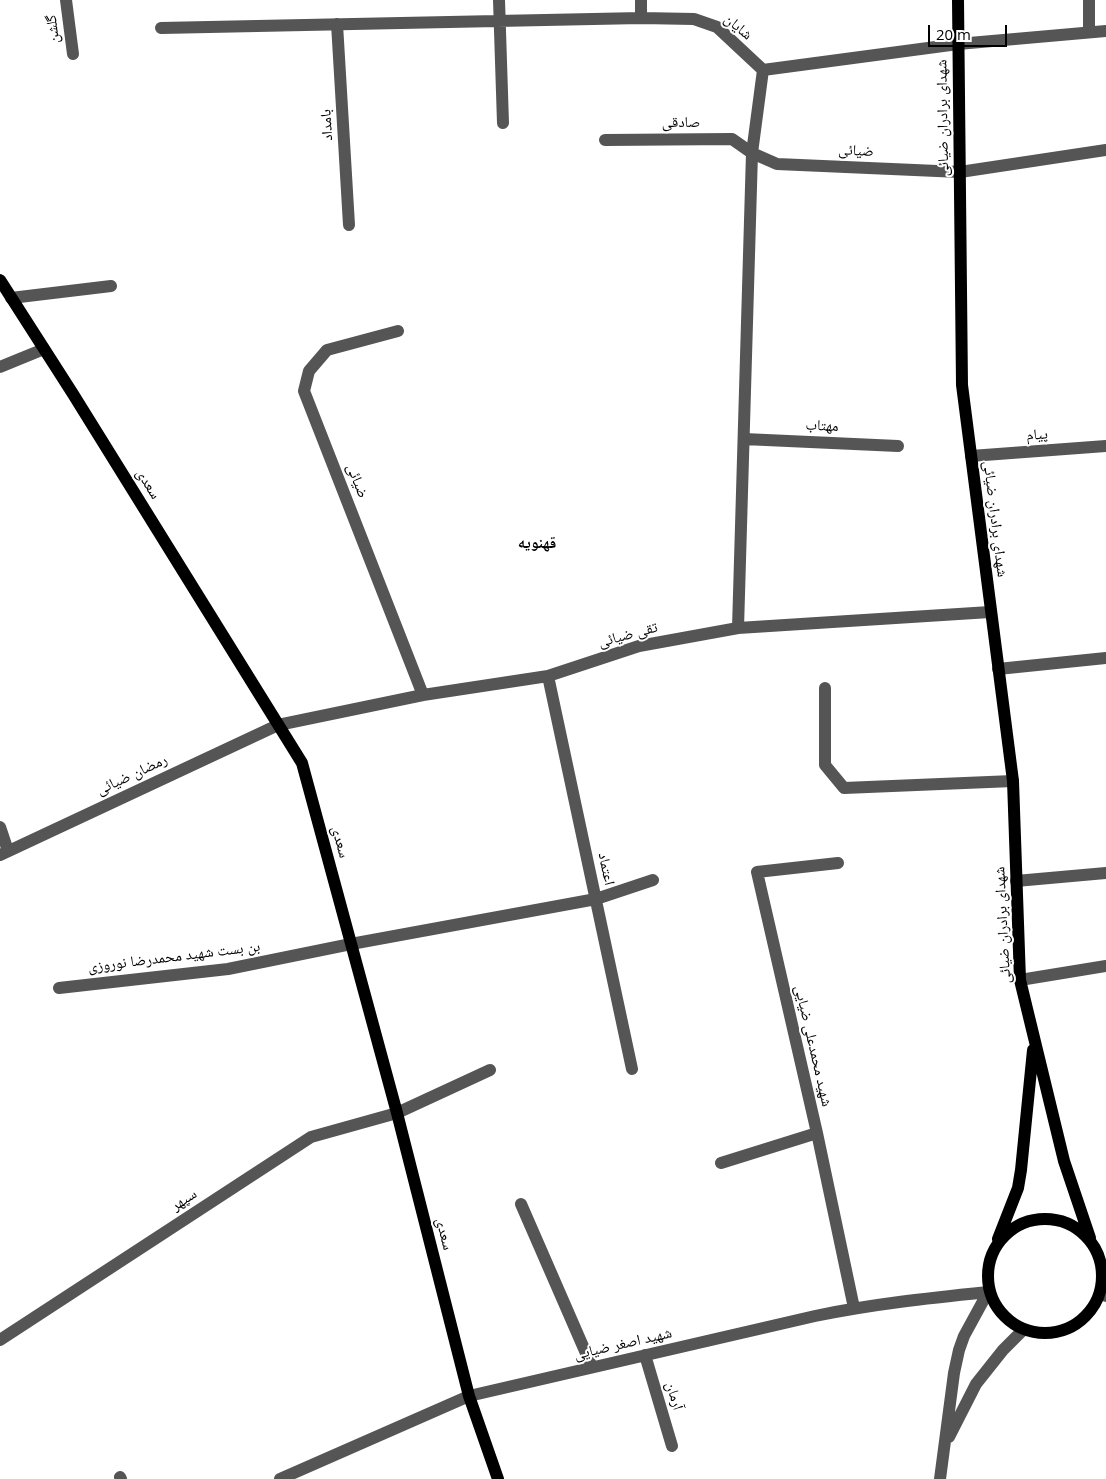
<!DOCTYPE html>
<meta charset="utf-8">
<style>
body{margin:0}
#map{position:relative;width:1106px;height:1479px;overflow:hidden;background:#fff;font-family:"Open Sans",sans-serif}
canvas{display:block}
.scale{position:absolute;left:928px;top:25px;width:79px;height:22px;box-sizing:border-box;border:2px solid #000;border-top:0;padding-left:6px;font-size:15px;line-height:18px;white-space:nowrap;color:#000;-webkit-text-stroke:4px #fff;paint-order:stroke}
</style>
<div id="map">
<canvas width="1106" height="1479"></canvas>
<div class="scale">20 m</div>
</div>
<script>
const ctx = document.querySelector('canvas').getContext('2d');
ctx.lineJoin = 'round';
function strokePath(path, color, width, dash) { ctx.strokeStyle = color; ctx.lineWidth = width; ctx.lineCap = dash ? 'butt' : 'round'; ctx.setLineDash(dash || []); ctx.stroke(path); }
function write(font, color, halo, rows, align = 'center') {
  ctx.font = font + ' "Open Sans","Noto Naskh Arabic",sans-serif'; ctx.lineWidth = 4; ctx.setLineDash([]); ctx.textBaseline = 'middle'; ctx.strokeStyle = halo; ctx.fillStyle = color; for (const [text, x, y, turn = 0] of rows) {
    ctx.save(); ctx.translate(x, y); ctx.rotate((+turn || 0) * Math.PI / 180); ctx.textAlign = isNaN(turn) ? turn : align; if (halo) ctx.strokeText(text, 0, 0); ctx.fillText(text, 0, 0); ctx.restore();
  }
}
strokePath(new Path2D(`
 M66,0L73,54
 M499,0L503,123
 M641,18V0
 M337,24L349,225
 M161,28L641,18L694,19L717,27L763,70L958,44L1106,31
 M1089,32V0
 M605,140L732,139L752,153L777,164L960,172L1106,150
 M11,298L111,286
 M398,331L327,350L309,371L304,391L423,695
 M0,367L44,349
 M744,439L898,446
 M971,456L1106,446
 M738,628L752,153L763,70
 M998,669L1106,658
 M548,676L632,1069
 M825,688V765L844,788L1013,781
 M0,827L8,851
 M0,855L278,725L423,695L548,676L639,646L738,628L990,612
 M838,863L757,872L817,1133L854,1308
 M1016,881L1106,873
 M1020,980L1106,966
 M59,988L228,969L351,944L596,899L653,880
 M721,1163L817,1133
 M521,1204L592,1367
 M1101,1294L1106,1296
 M0,1340L311,1137L397,1113L490,1070
 M645,1355L672,1446
 M949,1437L976,1384L1003,1350L1023,1330
 M120,1477L121,1479
 M280,1479L469,1396L815,1316C872,1304 930,1298 988,1292
 M940,1479L954,1373L959,1350L964,1336L988,1292`), '#555', 12);
strokePath(new Path2D(`
 M958,0L962,385L1013,781L1020,980L1064,1161L1090,1238
 M0,280L73,394L302,763L397,1113L469,1396L498,1479
 M988 1276a57 57 0 1 1 114 0a57 57 0 1 1-114 0Z
 M998,1239L1018,1188L1021,1170L1033,1050`), '#000', 12);
write('15px', '#000', '#fff', [
 ["شایان",738,27,40],
 ["گلشن",53,29,-97],
 ["شهدای برادران ضیائی",943,118,-91],
 ["صادقی",681,123],
 ["بامداد",327,125,-94],
 ["ضیائی",856,151,3],
 ["مهتاب",822,426,3],
 ["پیام",1037,435,-4],
 ["ضیائی",357,481,69],
 ["سعدی",148,484,58],
 ["شهدای برادران ضیائی",995,519,83],
 ["تقی ضیائی",628,635,-15],
 ["رمضان ضیائی",132,775,-25],
 ["سعدی",340,842,75],
 ["اعتماد",606,869,78],
 ["شهدای برادران ضیائی",1003,925,-93],
 ["بن بست شهید محمدرضا نوروزی",174,957,-7],
 ["شهید محمدعلی ضیایی",813,1046,77],
 ["سپهر",184,1200,-33],
 ["سعدی",444,1234,76],
 ["شهید اصغر ضیایی",623,1344,-13],
 ["آرمان",674,1396,73]
]);
write('bold 16px', '#000', '#fff', [
 ["قهنویه",537,543]
]);
</script>
